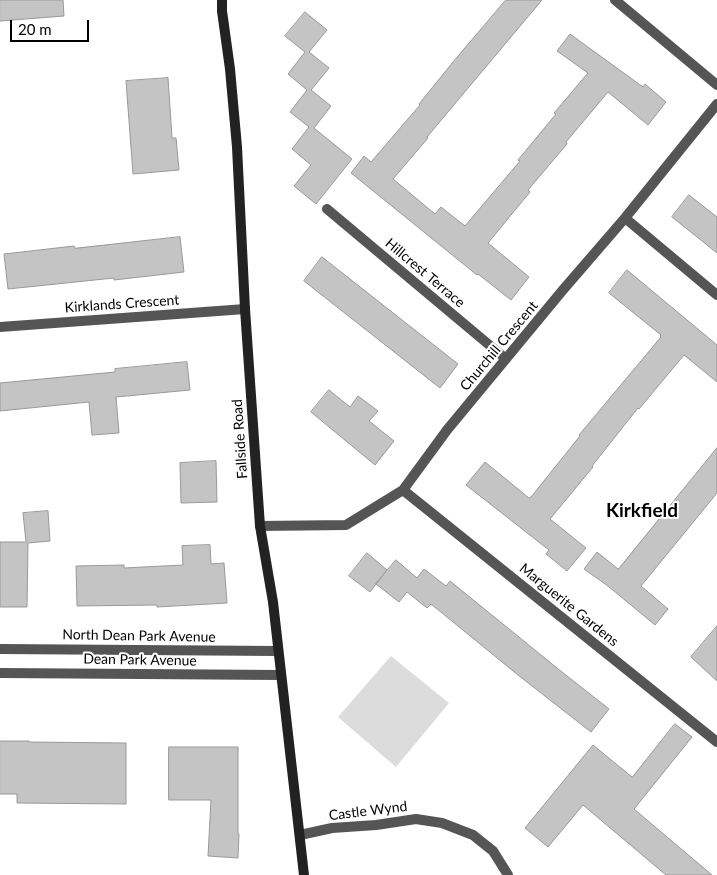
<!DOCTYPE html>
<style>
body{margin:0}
#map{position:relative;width:717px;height:875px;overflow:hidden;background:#fff;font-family:Lato,sans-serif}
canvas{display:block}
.scale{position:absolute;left:10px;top:20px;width:79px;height:22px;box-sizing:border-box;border:2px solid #000;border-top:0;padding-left:6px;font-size:15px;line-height:18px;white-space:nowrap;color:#000;-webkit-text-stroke:4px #fff;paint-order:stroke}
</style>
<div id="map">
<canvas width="717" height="875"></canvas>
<div class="scale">20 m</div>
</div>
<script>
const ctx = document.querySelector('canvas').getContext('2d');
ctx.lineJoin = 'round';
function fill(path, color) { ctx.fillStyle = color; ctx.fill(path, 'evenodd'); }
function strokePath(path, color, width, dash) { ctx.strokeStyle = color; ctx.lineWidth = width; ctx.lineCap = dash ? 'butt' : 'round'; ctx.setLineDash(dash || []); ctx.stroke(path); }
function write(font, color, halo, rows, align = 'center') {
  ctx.font = font + ' Lato,sans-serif'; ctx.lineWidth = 4; ctx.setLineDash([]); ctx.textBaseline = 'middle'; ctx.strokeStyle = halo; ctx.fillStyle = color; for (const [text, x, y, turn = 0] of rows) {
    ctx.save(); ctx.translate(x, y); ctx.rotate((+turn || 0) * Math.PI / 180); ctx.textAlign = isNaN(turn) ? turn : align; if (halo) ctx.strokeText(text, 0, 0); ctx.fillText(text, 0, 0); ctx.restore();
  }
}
fill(new Path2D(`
 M391,656L449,703L396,767L338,717Z`), '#dcdcdc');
const building = new Path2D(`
 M0,0H63L64,16L0,21Z
 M506,0H542L427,137L428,138L393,179L435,214L441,207L465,226L520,161L518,160L556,114L554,113L588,73L557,51L570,34L643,87L645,84L666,102L648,125L608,92L566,142L567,144L528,190L530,192L488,243L529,277L511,300L478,274L477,275L351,173L364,156L371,162L420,105L419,104L453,62Z
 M305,12L327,30L309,52L329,68L311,90L331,106L314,128L352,159L316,204L294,186L311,165L292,149L309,127L290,112L307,90L288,74L305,52L285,36Z
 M168,78L172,138H176L179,170L133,174L126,81Z
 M689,195L717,217V253L672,217Z
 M180,237L184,272L114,280V278L8,289L4,254L74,246L75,248Z
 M322,257L458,364L440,388L304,281Z
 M627,270L717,345V382L684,355L639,409L638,408L592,466L593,467L550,519L586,548L567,571L546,554L549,550L466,485L485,462L529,498L531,497L580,436L579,435L661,337L660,336L661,335L609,293Z
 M187,362L190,390L116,397L119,433L92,435L89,402L0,411V383L115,372V369Z
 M329,390L350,407L358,396L378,411L369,421L394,441L375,465L311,412Z
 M717,448V493L641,586L668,609L655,625L608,586L584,569L597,552L618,569Z
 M216,461L217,502L181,503L180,463Z
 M48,511L50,541L28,543L27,607H0V542H26L23,513Z
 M210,545L211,564L224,563L227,603L157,607V605L77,606L76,566L124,565V568L183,565L182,546Z
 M367,553L387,570L370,592L349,576Z
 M396,560L417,578L424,569L446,586L450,581L557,668L609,709L591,732L518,675L431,604L427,608L407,592L399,602L376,584Z
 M717,626V681L691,657Z
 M675,724L692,737L634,809L712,875H666L583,805L548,847L525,828L593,745L632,777Z
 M0,741H29V742L126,743V804L17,803V794H0Z
 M169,747H238V834H239L238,858L208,856L211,800H169Z`);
fill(building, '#c4c4c4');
strokePath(building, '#999', 1);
strokePath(new Path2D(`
 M615,0L717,85
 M327,209L506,359
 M625,218L717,295
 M0,327L245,309
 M403,490L717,742
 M260,526L346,525L403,490L447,430L562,291L625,218L717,104
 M0,649L277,651
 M0,673L281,675
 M300,835L332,828L376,825L416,819L442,823L473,835L493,851L508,875`), '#555', 10);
strokePath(new Path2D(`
 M222,0V11L230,69L237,147L245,309L260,526L273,602L304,875`), '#222', 10);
write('14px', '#000', '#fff', [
 ["Hillcrest Terrace",425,273,40],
 ["Kirklands Crescent",122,304,-4],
 ["Churchill Crescent",499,346,-50],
 ["Fallside Road",240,439,-94],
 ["Marguerite Gardens",569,605,39],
 ["North Dean Park Avenue",139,636,1],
 ["Dean Park Avenue",140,660,1],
 ["Castle Wynd",368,811,-7]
]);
write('bold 19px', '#000', '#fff', [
 ["Kirkfield",642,511]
]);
</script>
